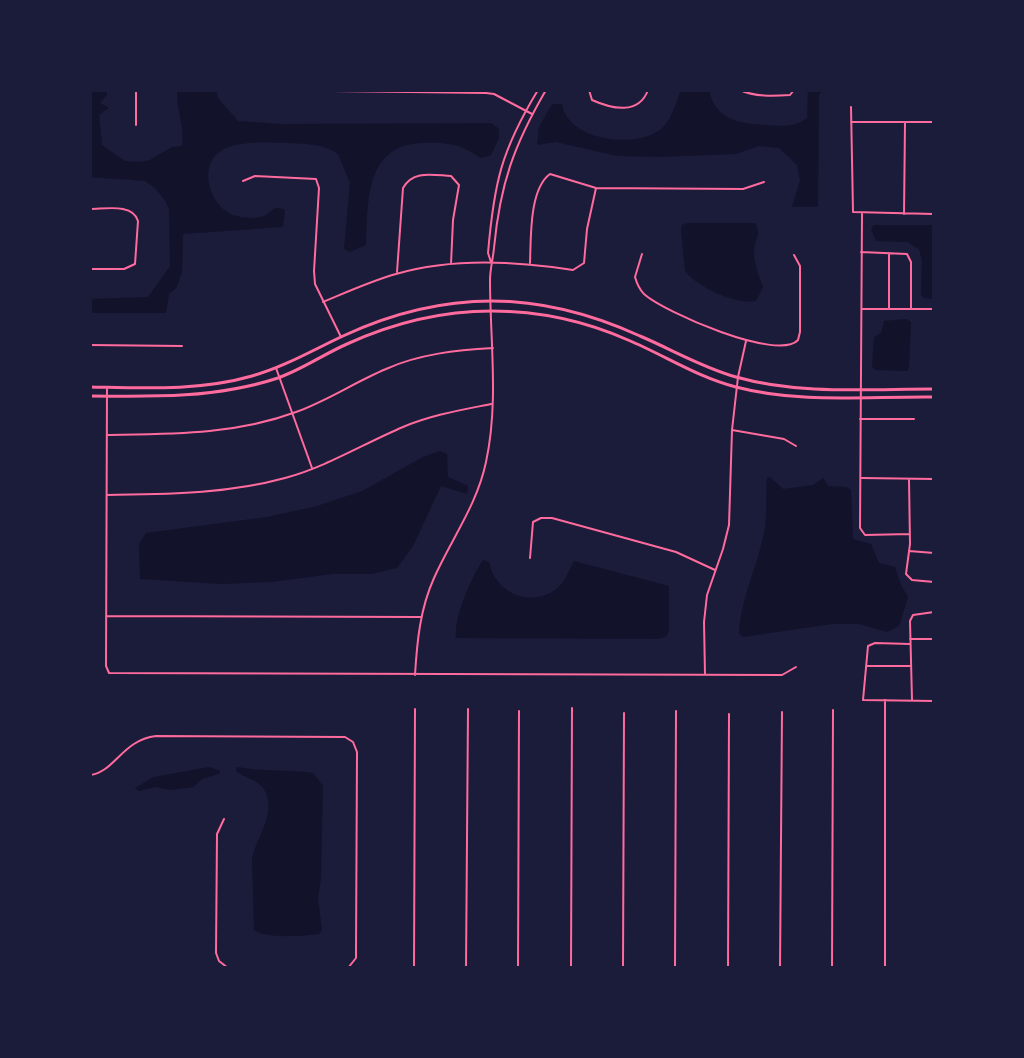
<!DOCTYPE html>
<style>
body{margin:0}
#map{position:relative;width:1024px;height:1058px;overflow:hidden;background:#1b1b3a;font-family:"Sofia Sans Condensed",sans-serif}
canvas{display:block}
.frame{position:absolute;inset:0;border:92px solid #1b1b3a;pointer-events:none}
</style>
<div id="map">
<canvas width="1024" height="1058"></canvas>
<div class="frame"></div>
</div>
<script>
const ctx = document.querySelector('canvas').getContext('2d');
ctx.lineJoin = 'round';
function fill(path, color) { ctx.fillStyle = color; ctx.fill(path, 'evenodd'); }
function strokePath(path, color, width, dash) { ctx.strokeStyle = color; ctx.lineWidth = width; ctx.lineCap = dash ? 'butt' : 'round'; ctx.setLineDash(dash || []); ctx.stroke(path); }
fill(new Path2D(`
 M90,90H107V95L100,103L109,108L99,115L102,145L125,161L140,162L150,160L172,147L182,146C185,126 176,110 177,90H216L218,98L238,121L282,124L491,123L499,129V138L491,155L481,158C459,144 449,142 424,143C365,144 368,200 366,245L350,252L344,249L350,183L338,154C320,142 301,144 280,143C251,142 202,139 209,184C212,196 218,207 229,213C236,218 258,220 266,215C273,210 275,205 285,210L283,227L183,234L182,272L177,287L169,294L166,313H90V299L148,297L170,266L169,210L166,202L155,188L145,181L90,177Z
 M681,90H709C715,120 740,124 767,125C782,126 794,128 807,118L808,90H822L819,95L818,207H792L800,180L797,165L779,148L759,146L736,154L659,157L617,156L556,142L537,145L539,127L552,104H562C567,141 638,150 662,128C672,119 676,102 681,90Z
 M688,223H755C762,235 754,241 754,252C754,264 759,276 763,287L756,301C735,305 698,287 685,271L681,230L682,225Z
 M874,225H934V299L924,298L921,294L922,260L919,249L907,242L876,241L871,229Z
 M906,319L911,322L909,368L907,371L876,370L872,367L874,337L881,333L884,321Z
 M440,451L447,454L448,477L468,486L467,494L441,486L413,546L397,568L372,574H332L272,582L220,584L140,579L139,544L146,533L267,517L317,506L362,491L423,457Z
 M770,477L783,489L813,485L823,478L828,486L847,487L851,490L853,539L871,544L879,563L895,567L901,585L908,597L899,626L887,632L859,624H832L743,637L739,633C741,597 757,568 764,533C768,515 765,497 767,478Z
 M483,560L489,562C494,590 525,607 552,592C563,586 568,573 574,561L669,586V630L667,636L659,639L456,638C454,616 471,578 483,560Z
 M209,767L220,771L219,774L202,779L194,787L170,790L155,787L139,791L135,788L154,777Z
 M237,767C263,772 287,769 313,773L323,786L321,878L318,899L322,930L319,934C304,936 266,939 254,930L252,859C256,837 279,811 263,788C256,778 243,778 236,771Z`), '#12122b');
strokePath(new Path2D(`
 M255,90L486,93L494,94L532,114
 M589,90L592,100C612,109 639,115 648,90
 M740,90C754,97 774,96 790,95L794,90
 M851,107L853,212L934,214
 M851,122H934
 M136,125V90
 M243,181L255,176L316,179L319,188L314,271L315,284L341,337
 M90,209C105,209 133,203 138,221L135,264L124,269H90
 M862,214L860,528L865,535L910,534
 M904,214L905,122
 M861,252L907,254L911,262V309
 M889,253V309
 M642,254L635,277C637,284 639,289 644,294C664,312 778,362 798,340L800,332V266L794,255
 M491,262L488,253C494,183 501,151 538,90
 M530,263C531,239 529,189 550,174L596,188L743,189L764,182
 M397,272L403,188C413,170 432,175 451,176L459,185L453,220L451,264
 M323,302C347,292 371,281 396,274C453,257 516,261 573,270L584,263L587,229L596,188
 M862,309H934
 M90,345L182,346
 M276,368L312,468
 M107,387L106,666L109,673L782,675L796,667
 M860,419H914
 M732,430L784,439L796,446
 M107,435C171,434 234,435 296,412C327,401 355,382 386,369C419,354 457,350 493,348
 M862,478L934,479
 M909,479L910,544L906,574L912,580L934,582
 M107,495C167,494 227,494 285,478C326,467 363,444 403,427C431,415 461,410 491,404
 M909,551L934,553
 M530,558L533,522L541,518H552L676,552L715,570
 M106,616L421,617
 M910,639H934
 M910,644L875,643L868,646L863,700L934,701
 M866,666H911
 M415,675C417,642 420,609 434,578C452,538 477,505 486,462C499,402 490,340 490,280C490,269 493,259 494,248C500,184 514,145 546,90
 M705,675L704,622L707,595L723,549L729,525L732,430L738,377L746,341
 M912,700L910,621L913,615L934,612
 M90,775C115,772 122,740 156,736L345,737L353,742L357,752L356,950V958L348,968
 M224,819L217,834L216,953L219,961L228,968
 M414,968L415,709
 M466,968L468,709
 M518,968L519,711
 M571,968L572,708
 M623,968L624,713
 M675,968L676,711
 M728,968L729,714
 M780,968L782,712
 M832,968L833,710
 M885,968V700`), '#ff6b9d', 2);
strokePath(new Path2D(`
 M90,387C144,388 200,391 252,376C284,367 313,350 343,336C390,314 440,301 492,301C543,301 594,315 640,336C673,350 701,367 736,377C799,395 869,389 934,389
 M90,396C154,397 217,398 278,378C303,369 324,354 347,344C393,323 441,311 492,311C539,311 585,321 628,340C664,355 697,377 736,387C800,404 868,396 934,397`), '#ff6b9d', 3);
</script>
